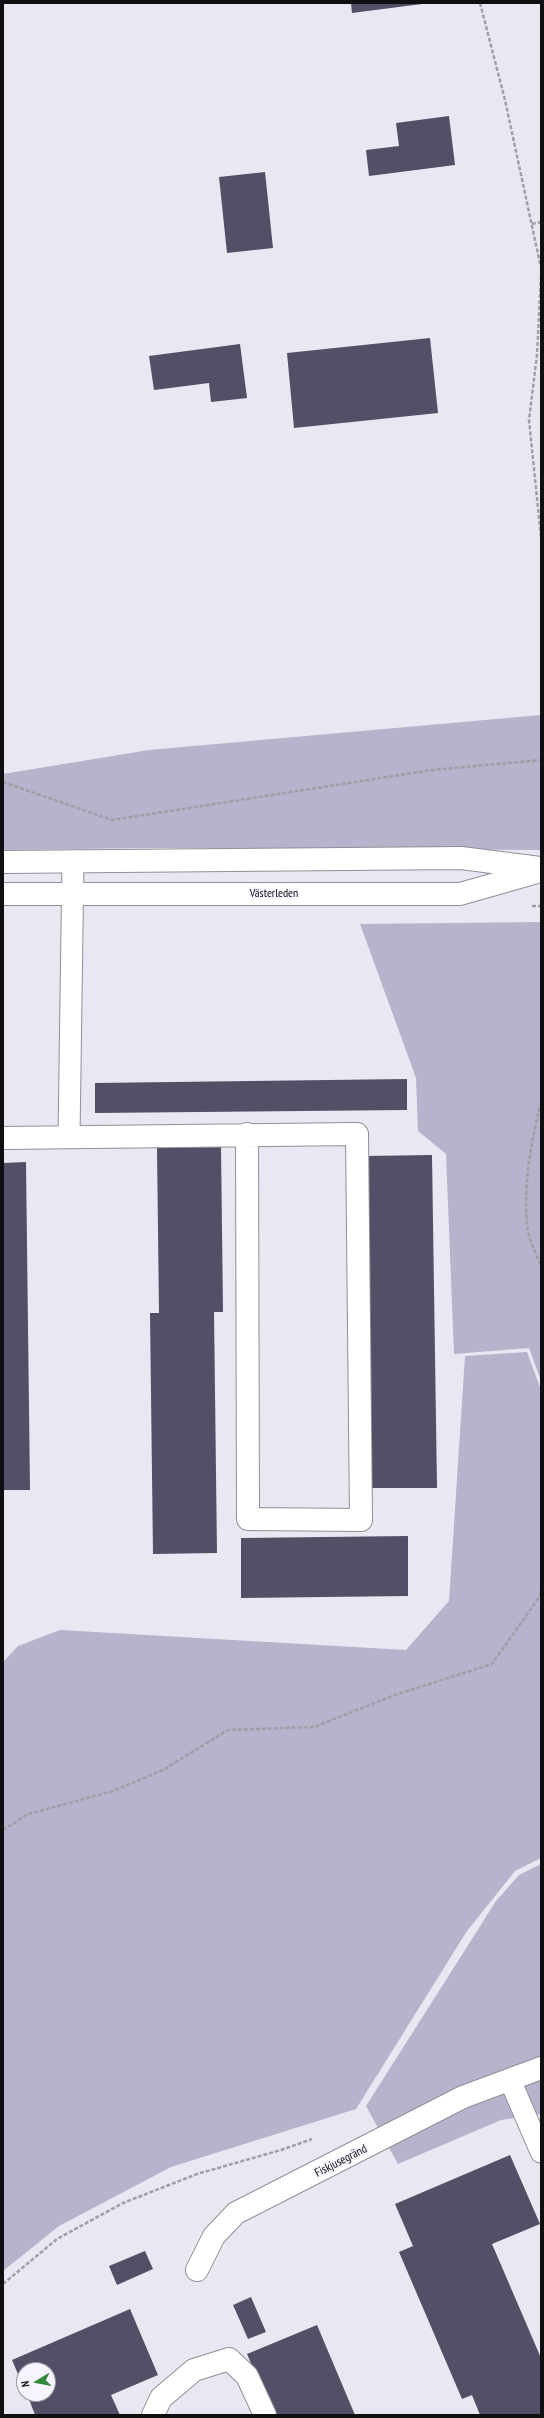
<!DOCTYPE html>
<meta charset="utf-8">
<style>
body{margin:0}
#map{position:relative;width:544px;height:2418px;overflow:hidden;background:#e9e7f1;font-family:"PT Sans Narrow",sans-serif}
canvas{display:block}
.frame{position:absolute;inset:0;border:4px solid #0f0f12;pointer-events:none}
.north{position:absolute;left:16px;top:2362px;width:40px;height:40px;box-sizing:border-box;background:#f6f4fe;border:1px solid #9a98a0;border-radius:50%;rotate:260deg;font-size:11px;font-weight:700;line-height:16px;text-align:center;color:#0f0f12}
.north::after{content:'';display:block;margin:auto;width:14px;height:18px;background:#308b3c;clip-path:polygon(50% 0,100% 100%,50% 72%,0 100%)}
</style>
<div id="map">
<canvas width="544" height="2418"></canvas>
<div class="frame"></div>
<div class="north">N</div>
</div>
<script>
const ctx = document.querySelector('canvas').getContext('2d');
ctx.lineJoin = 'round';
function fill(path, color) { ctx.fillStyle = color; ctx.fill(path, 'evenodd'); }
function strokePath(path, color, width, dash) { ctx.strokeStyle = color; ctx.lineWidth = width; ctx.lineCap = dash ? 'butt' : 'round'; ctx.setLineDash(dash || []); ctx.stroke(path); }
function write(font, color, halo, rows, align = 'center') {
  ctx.font = font + ' "PT Sans Narrow",sans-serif'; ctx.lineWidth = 4; ctx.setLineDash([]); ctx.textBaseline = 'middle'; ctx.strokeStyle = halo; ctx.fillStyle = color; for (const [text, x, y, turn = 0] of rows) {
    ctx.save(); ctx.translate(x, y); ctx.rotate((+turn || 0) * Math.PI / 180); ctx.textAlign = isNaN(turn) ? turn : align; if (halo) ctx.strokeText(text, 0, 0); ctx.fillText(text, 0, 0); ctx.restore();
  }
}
fill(new Path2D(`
 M541,715V850L147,848L3,850V774L149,750Z
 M541,922V1381L529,1348L454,1354L446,1154L418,1131L416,1078L360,924Z
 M527,1352L541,1390V1858L515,1871L467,1931L356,2109L171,2167L59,2226L3,2271V1662L18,1646L60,1630L406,1650L449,1601L465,1356Z
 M541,1864V2114L501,2120L398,2164L366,2106L496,1901L519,1875Z`), '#b8b2cc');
fill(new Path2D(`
 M351,3H422V4L352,13Z
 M449,116L455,165L369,176L366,150L399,146L396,123Z
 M265,172L273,248L227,253L219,177Z
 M430,338L438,413L294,428L287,353Z
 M240,344L247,398L211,402L209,383L154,390L149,356Z
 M407,1079V1110L95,1113V1083Z
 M221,1147L223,1312H214L217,1553L153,1554L150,1313H159L157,1148Z
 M432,1155L437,1488H371L366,1156Z
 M26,1162L30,1490H3V1163Z
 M408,1536V1596L241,1598V1538Z
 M510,2155L540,2224L492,2244L541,2358V2415H480L472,2395L462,2399L399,2252L413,2246L395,2204Z
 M145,2251L153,2269L117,2285L109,2266Z
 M251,2297L266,2332L248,2339L233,2305Z
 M130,2309L158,2375L111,2395L120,2415H35L27,2394H48V2370H24V2388L12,2360Z
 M317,2325L355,2415H273L247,2354Z`), '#544e67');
const service = new Path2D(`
 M69,1137L73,861
 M510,2080L541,2152`);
const minor = new Path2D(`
 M3,1138L357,1134L361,1520L248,1519L247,1134
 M197,2270L214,2236L236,2213L463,2097L541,2068
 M153,2415L161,2398L194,2370L229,2359L247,2376L265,2415`);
const tertiary = new Path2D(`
 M3,862L461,858L540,868
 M3,894H460L541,871`);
strokePath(service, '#918f98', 23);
strokePath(minor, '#918f98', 24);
strokePath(tertiary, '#918f98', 24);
strokePath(new Path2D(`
 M480,3L505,100L541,268
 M532,224L541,222
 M541,276L537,355L529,420L541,537
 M3,782L112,820L432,770L541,760
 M532,906H541
 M541,1102C531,1143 522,1189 528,1231C530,1243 537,1255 541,1266
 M3,1830L28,1814L113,1791L163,1770L228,1730L314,1727L395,1695L492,1664L540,1596L541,1586
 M3,2284L57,2239L123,2203L197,2174L281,2150L312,2139`), '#a09ea6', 2.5, [4, 2]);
strokePath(service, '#fff', 21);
strokePath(minor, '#fff', 22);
strokePath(tertiary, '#fff', 22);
write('12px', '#0f0f12', '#f6f4fe', [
 ["Västerleden",274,894],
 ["Fiskjusegränd",341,2161,-27]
]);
</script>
